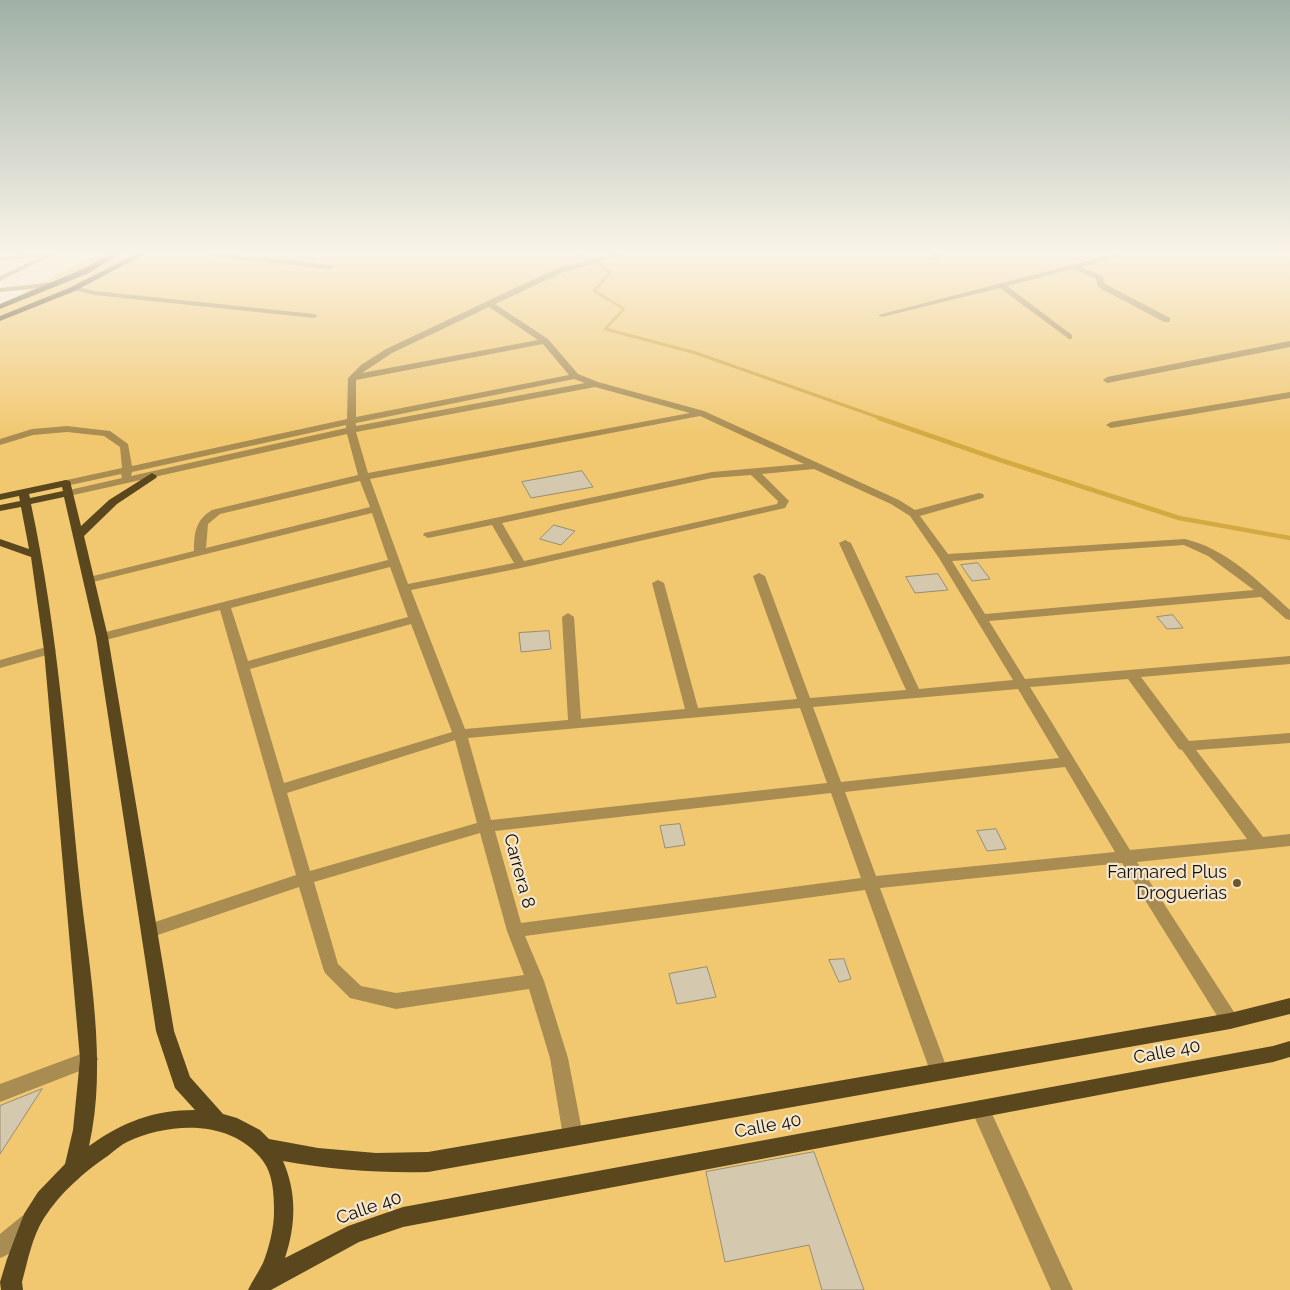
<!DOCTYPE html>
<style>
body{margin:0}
canvas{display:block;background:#f3e6cc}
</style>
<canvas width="1290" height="1290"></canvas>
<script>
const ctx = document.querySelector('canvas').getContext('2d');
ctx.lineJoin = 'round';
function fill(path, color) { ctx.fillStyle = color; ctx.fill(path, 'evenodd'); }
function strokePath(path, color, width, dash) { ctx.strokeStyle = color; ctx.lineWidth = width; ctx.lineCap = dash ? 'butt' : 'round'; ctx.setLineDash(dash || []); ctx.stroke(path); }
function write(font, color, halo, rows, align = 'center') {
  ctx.font = font + ' Raleway,sans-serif'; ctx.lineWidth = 4.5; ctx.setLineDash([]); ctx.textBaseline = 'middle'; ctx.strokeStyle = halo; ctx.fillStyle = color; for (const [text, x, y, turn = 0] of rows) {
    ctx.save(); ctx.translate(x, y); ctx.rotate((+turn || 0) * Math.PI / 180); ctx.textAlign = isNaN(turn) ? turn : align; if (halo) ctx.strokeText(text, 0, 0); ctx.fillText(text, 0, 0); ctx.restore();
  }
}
fill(new Path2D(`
 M96,254H1290V1290H0V305L34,292L24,293Z`), '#f1c870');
strokePath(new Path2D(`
 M576,254L588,261
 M596,264L610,272L594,291L624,309L605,329L696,353L883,419`), '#d5a942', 3);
strokePath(new Path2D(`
 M879,418L997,459L1179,518L1290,538`), '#d5a942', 4.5);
const building = new Path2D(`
 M582,471L593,487L531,498L522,482Z
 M554,525L575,531L561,545L540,539Z
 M978,563L990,579L972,581L961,565Z
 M938,574L948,590L915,593L906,577Z
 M1173,615L1183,628L1167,629L1157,617Z
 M549,631L551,649L521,652L519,633Z
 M680,824L685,845L665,848L660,826Z
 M996,829L1006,849L987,851L977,831Z
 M844,959L851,979L839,982L829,960Z
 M707,967L716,997L677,1004L669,974Z
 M42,1089L0,1154V1106Z
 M814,1152L864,1290H822L809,1245L725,1262L706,1172Z`);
fill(building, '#d4c8ae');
strokePath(building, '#998d75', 1);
fill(new Path2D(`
 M22,254H55L0,281V276L43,256L0,261V257Z
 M204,254H229L331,265L335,267L331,269L207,256Z
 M613,254H625L564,272L495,304L548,339L578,374L598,382L704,411L899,500L915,510L979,493L983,494L984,496L983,498L920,516L948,554L1185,539C1227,549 1259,582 1290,610V620L1286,619L1261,597L989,621L1025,679L1290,656V664L1141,677L1189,741L1290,733V743L1196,750L1263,837L1290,834V846L1137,862L1236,1015L1239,1021L1236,1027L1230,1029L1224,1027L1122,863L880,888L948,1071L945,1077L939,1079L933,1077L930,1071L865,890L525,936L544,981L568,1058L583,1136L580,1143L573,1145L566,1143L563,1136L550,1058L529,989L396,1009L350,998L325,973L323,968L299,887L149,938L143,936L141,931L143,926L296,875L220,610L102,641L96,637L98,634L388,560L372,513L89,583L85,582L83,580L85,578L194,551C194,532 196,520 212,510L358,475L347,434L69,496L64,493L65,491L122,478L121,474L66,486L61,483L62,481L122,468L120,447L104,436L67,432L33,435L0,445V439L32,429L67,426L110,431L128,444L132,466L347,419L348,378L361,365L386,349L558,268ZM489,307L538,340L362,373L392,353ZM543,344L569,375L356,417V380ZM574,379L585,383L356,426V423ZM595,387L690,413L368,473L356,432ZM700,416L804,464L712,472L424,533L423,535L428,538L492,525L514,563L408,584L370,479ZM346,425V428L131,476L132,472ZM814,469L891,504L910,516L939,558L1013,680L919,689L851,543L845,540L839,543L906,690L810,698L765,576L759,573L753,576L797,699L698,708L664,583L658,580L652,583L685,709L581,719L574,617L568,613L562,617L568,720L465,729L411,590L521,568L785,508L789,501L762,474ZM751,475L778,501L777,504L524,561L502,523L712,478ZM360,481L370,507L206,548L208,524L220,514ZM1184,545L1208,556L1254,590L985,614L952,561ZM390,567L408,617L248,661L231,608ZM411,624L452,732L284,783L250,669ZM1128,679L1179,749L1182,750L1247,839L1130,850L1030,687ZM1018,689L1059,758L841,782L813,707ZM800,708L827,783L491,820L468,738ZM455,740L477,823L310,871L287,793ZM1065,767L1115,852L876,876L845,792ZM831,793L861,878L521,923L495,831ZM480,833L507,931L524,975L396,993L361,986L338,964L314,882Z
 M935,254H945L935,260H929V256Z
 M1115,254H1127L1081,267L1103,276L1105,284L1170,318V322H1164L1098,287L1096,279L1073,269L1007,286L1072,335V339H1069L1000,288L882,317L878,315Z
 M55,282H58V286L0,292V288Z
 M74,286L95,291L314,314L318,316L314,318L94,295L74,290Z
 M1290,341V347L1107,383L1103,380L1107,377Z
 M1290,392V398L1111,428L1106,425L1111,422Z
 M50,646L56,650L54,653L0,668V660Z
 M89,1051L95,1053L98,1059L95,1065L0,1102V1084Z
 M980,1100L987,1103L1073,1290H1051L971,1109L973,1103Z
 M29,1213L36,1216L39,1223C33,1237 14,1253 0,1258V1234L22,1216Z`), '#a88c51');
fill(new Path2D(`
 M111,254H119L89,273L0,309V304L83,269Z
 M136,254H145L75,291L0,321V316L69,288Z
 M152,473L157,476L156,478L117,504L84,536L108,637L174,1031L190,1077L223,1114L237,1118L260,1130L269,1139L318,1148L376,1153L428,1152L1230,1013L1290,998V1014L1230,1029L428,1172C379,1173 332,1170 283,1161C297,1193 296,1225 285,1258L348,1226L403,1207L1273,1046L1290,1041V1057L1273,1062L403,1227L359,1242L271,1290H248C252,1281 258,1273 263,1263C269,1248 274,1228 274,1212C274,1195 273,1174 263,1161C232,1119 170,1122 127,1142C121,1145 115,1150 109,1155C84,1172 61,1192 44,1218C32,1237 28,1260 22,1282L23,1290H1L0,1282L7,1259L24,1214L38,1192L65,1164L73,1130L80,1059L44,650L31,557L0,546V539L29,549L21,507L0,511V505L20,501L19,496L0,500V494L66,480L70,481L81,526L109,500ZM62,487L63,491L30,498L29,494ZM64,497L96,637L156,1031L175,1088L195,1110C153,1110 123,1122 89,1146C108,1065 89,968 80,886C67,759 58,630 31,504Z`), '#5a471d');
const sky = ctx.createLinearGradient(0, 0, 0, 435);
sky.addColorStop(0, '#a0b0a6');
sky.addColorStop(0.58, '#faf4e8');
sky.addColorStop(1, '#faf4e800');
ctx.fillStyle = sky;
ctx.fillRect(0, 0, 1290, 435);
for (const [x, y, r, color] of [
 [1237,883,5,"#6d5827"]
]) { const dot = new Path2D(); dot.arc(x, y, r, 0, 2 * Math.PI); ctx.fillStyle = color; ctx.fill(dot); strokePath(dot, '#f3e6cc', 2); }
write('18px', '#130e06', '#f3e6cc', [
 ["Carrera 8",519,871,75],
 ["Calle 40",1167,1052,-11],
 ["Calle 40",768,1126,-11],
 ["Calle 40",369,1208,-19]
]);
write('18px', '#130e06', '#f3e6cc', [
 ["Farmared Plus",1227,873],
 ["Droguerias",1227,894]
], 'right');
</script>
